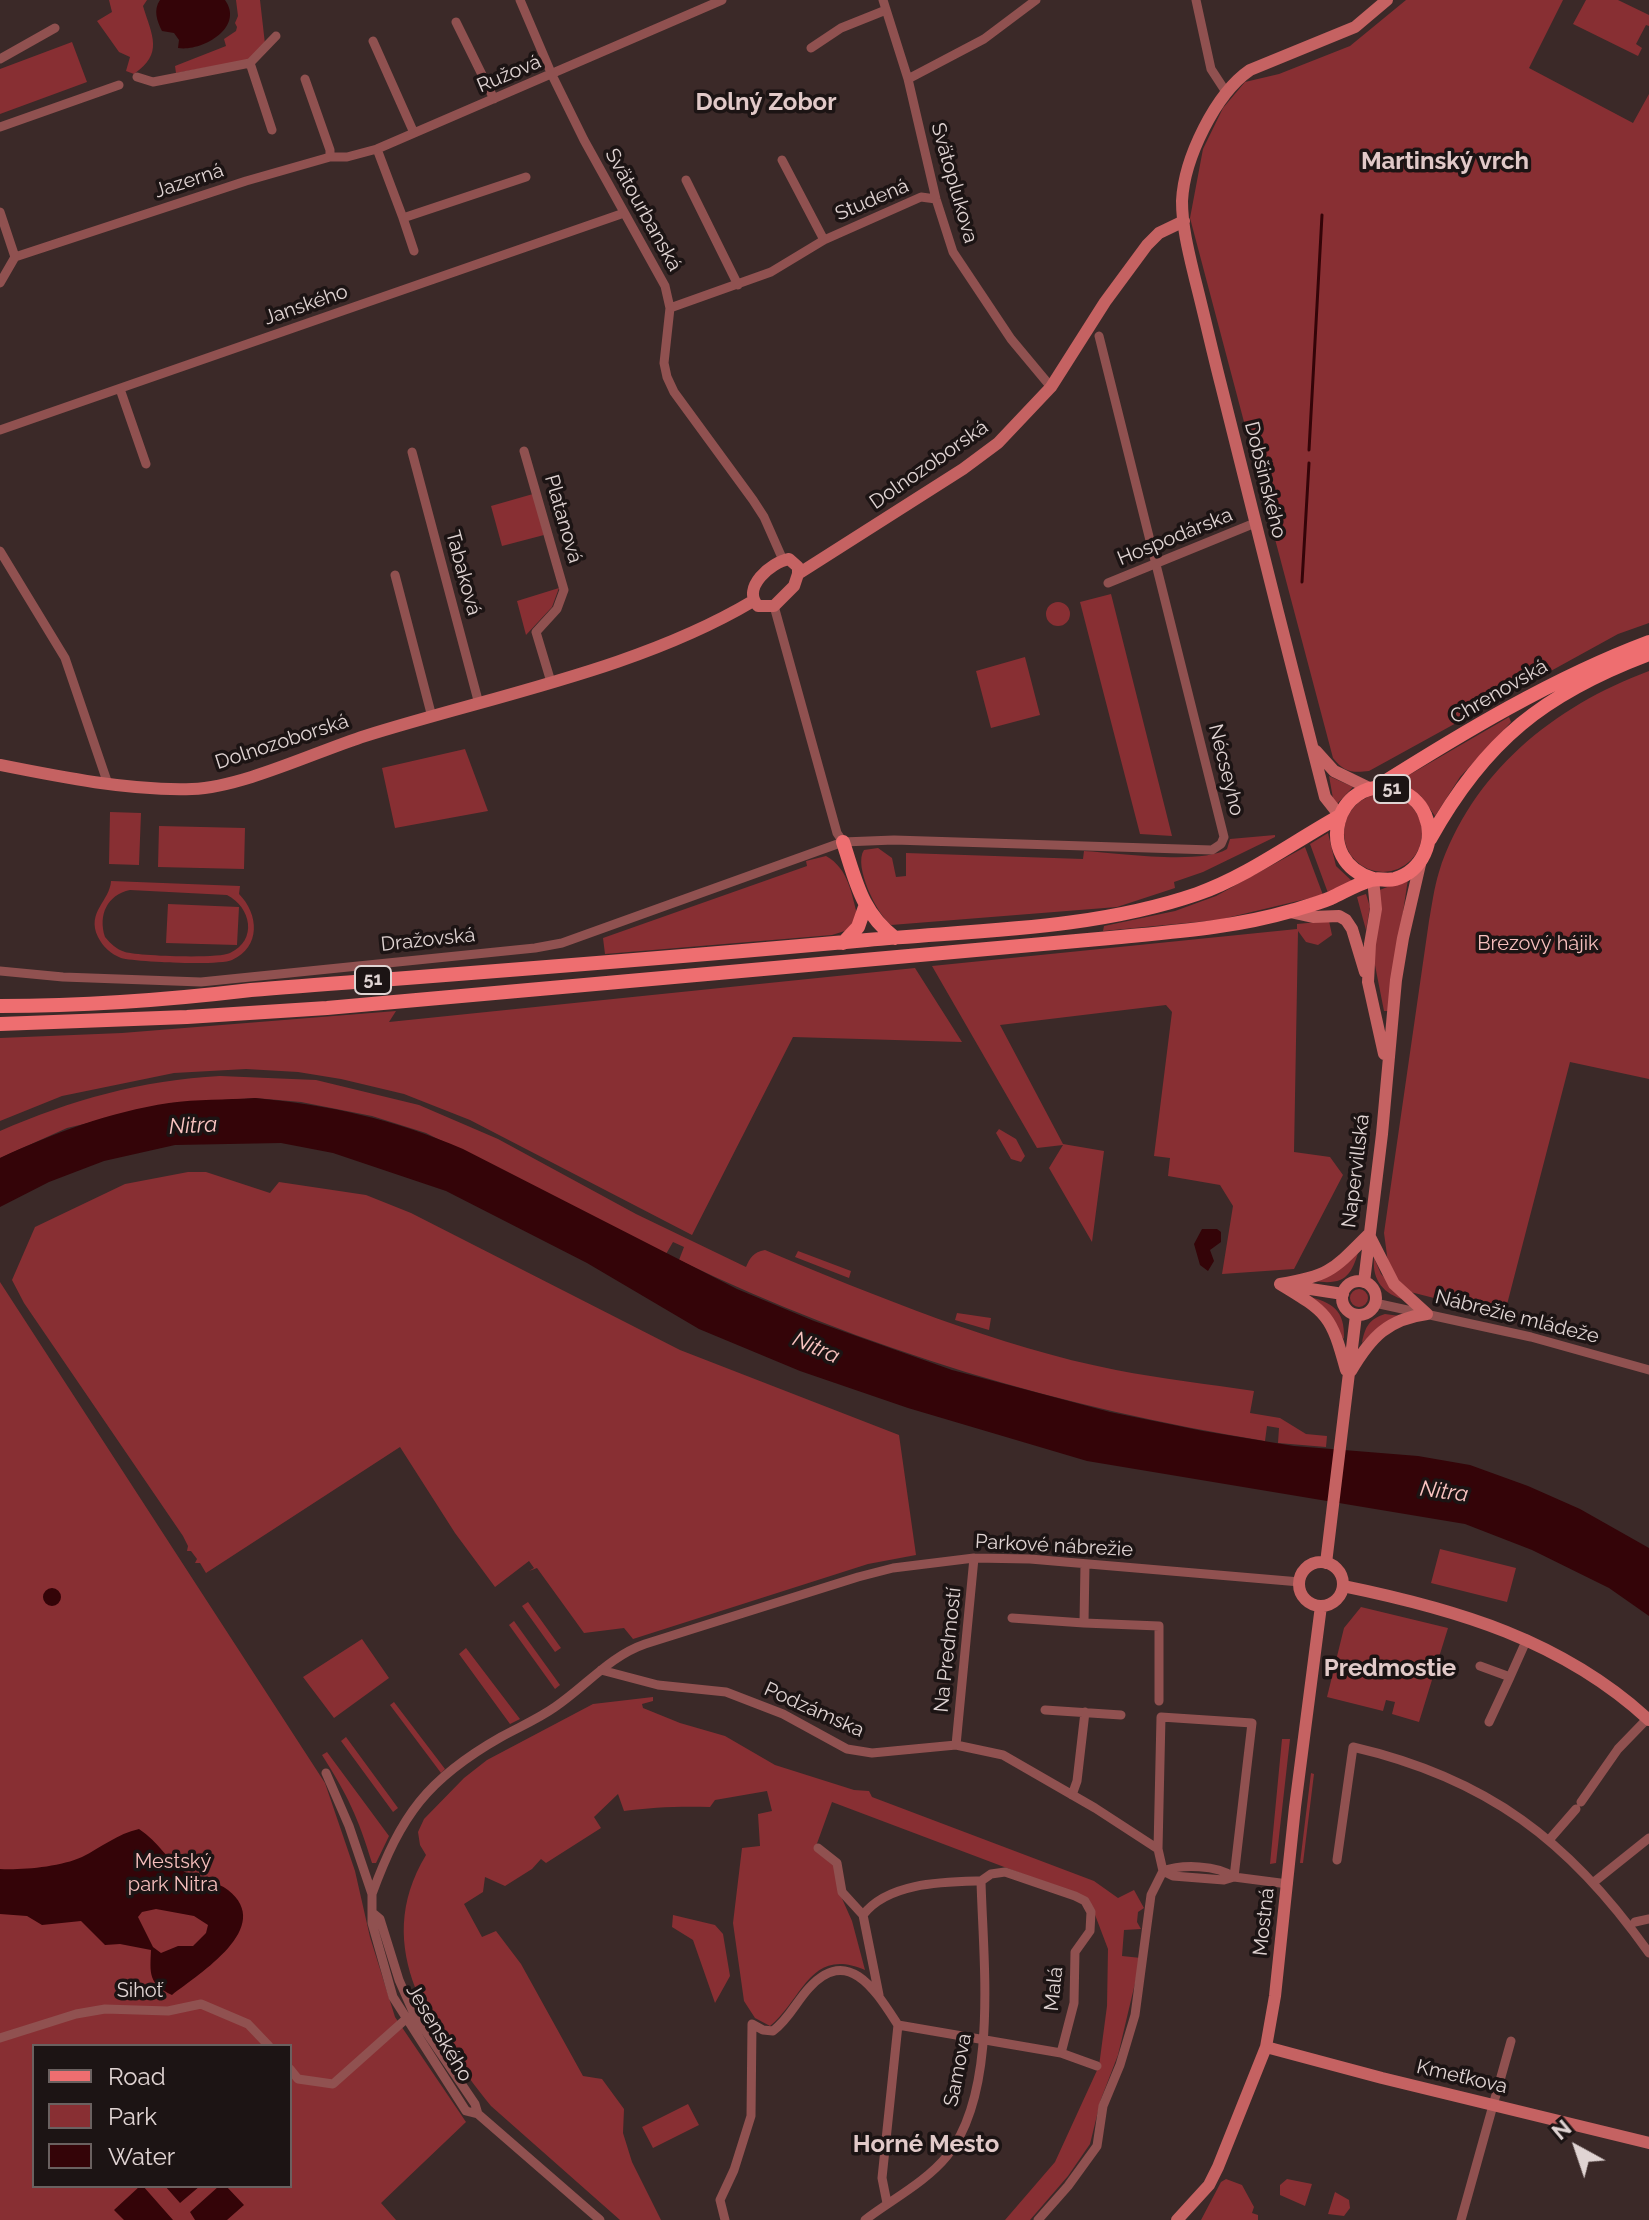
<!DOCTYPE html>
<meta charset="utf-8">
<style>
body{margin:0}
#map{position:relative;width:1649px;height:2220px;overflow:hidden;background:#3b2928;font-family:Raleway,sans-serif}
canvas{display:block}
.legend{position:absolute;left:32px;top:2044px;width:260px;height:144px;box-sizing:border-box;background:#1c1414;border:2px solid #6a6160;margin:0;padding:10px 14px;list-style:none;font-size:24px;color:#e0d4d3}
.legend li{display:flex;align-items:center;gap:16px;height:40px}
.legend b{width:40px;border:2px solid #6a6160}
.north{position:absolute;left:1537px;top:2108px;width:80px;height:80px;-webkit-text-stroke:6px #1c1414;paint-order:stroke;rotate:320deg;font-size:22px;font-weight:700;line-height:32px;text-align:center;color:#e0d4d3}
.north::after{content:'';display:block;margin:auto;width:28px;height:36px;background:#e0d4d3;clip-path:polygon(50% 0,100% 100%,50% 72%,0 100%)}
</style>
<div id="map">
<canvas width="1649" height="2220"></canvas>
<ul class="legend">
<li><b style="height:10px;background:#ee6e70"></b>Road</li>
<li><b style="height:22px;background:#882f33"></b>Park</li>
<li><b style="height:22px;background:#340408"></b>Water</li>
</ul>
<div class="north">N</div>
</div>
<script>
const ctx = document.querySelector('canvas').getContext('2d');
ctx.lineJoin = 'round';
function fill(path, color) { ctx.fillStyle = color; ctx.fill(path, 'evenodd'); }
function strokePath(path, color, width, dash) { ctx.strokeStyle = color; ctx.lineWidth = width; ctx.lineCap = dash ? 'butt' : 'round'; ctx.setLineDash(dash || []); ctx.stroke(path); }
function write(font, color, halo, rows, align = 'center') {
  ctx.font = font + ' Raleway,sans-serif'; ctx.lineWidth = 7; ctx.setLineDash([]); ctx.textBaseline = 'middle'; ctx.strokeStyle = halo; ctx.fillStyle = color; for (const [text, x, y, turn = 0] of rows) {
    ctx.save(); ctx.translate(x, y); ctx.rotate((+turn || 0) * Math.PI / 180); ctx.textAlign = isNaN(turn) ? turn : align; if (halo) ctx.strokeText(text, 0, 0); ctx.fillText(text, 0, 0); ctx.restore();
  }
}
fill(new Path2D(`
 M109,0H147L143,6C152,36 164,53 134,74L126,71L130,57L119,52L97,21L112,12Z
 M236,0H260L265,44L249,60L176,73L175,66L226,46L224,39L236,31L237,27L235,23L238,16Z
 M1406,0H1563L1529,68L1633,123L1649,94V623L1618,634L1369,771C1352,773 1344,772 1333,758L1190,218L1203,149L1223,108L1245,82L1279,74L1350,46Z
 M1586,0H1618L1649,15V26L1646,25L1636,44L1642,48L1638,56L1573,24Z
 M72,42L87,82L0,114V69Z
 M533,494L544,535L502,546L491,506Z
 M559,588L552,607L526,635L517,601Z
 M1111,594L1165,808L1172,836L1140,834L1080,602Z
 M1046 614a12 12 0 1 1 24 0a12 12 0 1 1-24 0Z
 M1025,657L1040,715L991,728L976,671Z
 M1649,671V1079L1570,1062L1504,1316L1395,1288L1405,1300C1384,1294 1372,1281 1374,1258L1381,1274L1391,1285L1384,1233L1429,921C1432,905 1434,888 1439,872C1471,773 1554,706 1649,671Z
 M1509,717L1511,722L1460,777L1435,816L1421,796L1397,782Z
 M465,749L488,811L395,828L382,768Z
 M1329,776L1353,787L1336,805L1334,804Z
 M1344 833a39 39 0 1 1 78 0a39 39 0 1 1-78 0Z
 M110,812L141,813L139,865L109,864Z
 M159,826L245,828L244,869L158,867Z
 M1328,833L1336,866L1353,882L1328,893L1310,844Z
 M1275,835V837L1203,872L1174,882L1175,888L1117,907L891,925C877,914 853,866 864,850L878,848L892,858L896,877L906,876V853L1083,859L1084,851C1117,853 1201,865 1227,849L1230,839Z
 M1305,847L1323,895L1218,920L1103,931L1104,926L1175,911L1216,896Z
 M826,856C849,869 851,893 858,917L851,929L832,935L605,954L603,938L807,866L806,861Z
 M1408,879L1388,1011H1384L1373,955L1377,891Z
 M111,881L240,886L239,894C259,914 261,947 232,960C219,966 135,962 121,958C111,954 103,947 98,937C86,912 110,901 111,881ZM130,890L227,895C251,907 258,940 230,953C219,959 138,956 125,952C116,949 111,944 105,937C98,915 107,895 130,890Z
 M1366,894L1370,907L1366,930L1357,897Z
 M168,904L239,907L237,945L166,943Z
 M1329,921L1332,935L1318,945L1306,942L1298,931L1294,1152L1330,1157L1343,1175L1294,1269L1222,1274L1233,1206L1220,1185L1168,1176L1170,1158L1154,1156L1172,1012L1166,1005L1000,1025L1063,1144L1104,1151L1092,1242L1049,1168L1063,1145L1037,1148L932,966L1297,929V924Z
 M915,968L962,1042L793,1037L692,1235L470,1120L404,1094L341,1079L298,1072L246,1069L174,1073L62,1096L0,1121V1038L122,1033L396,1011L389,1022Z
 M220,1076L316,1080L419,1105L498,1139L636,1214L746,1267C750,1258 753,1252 765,1250C875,1296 999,1347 1116,1370C1162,1379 1208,1384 1254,1391L1250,1413L1280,1418L1306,1434L1327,1436L1326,1447L1278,1443L1279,1428L1267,1426L1265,1441C1062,1408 865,1350 679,1260L684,1247L673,1242L666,1254L426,1133L372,1116L301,1102L255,1098L172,1103L67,1128L0,1158V1131C71,1100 142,1080 220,1076Z
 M999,1129L1016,1139L1025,1156L1021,1162L1011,1159L996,1133Z
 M188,1172H206L270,1193L279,1182L366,1195L411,1213L680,1350L899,1435L916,1555L868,1564L633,1639L624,1628L584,1633L537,1568L529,1571L534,1568L529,1561L495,1587L455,1533L400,1447L206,1573L200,1563H195L197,1559L191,1551H187L188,1546L183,1536L24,1303L12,1280L35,1227L125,1184Z
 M1360,1246C1352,1275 1346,1286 1314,1281Z
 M798,1251L851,1271L849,1278L795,1257Z
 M0,1282L325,1783L355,1871L370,1937L395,2017L466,2122L381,2203L396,2220H0ZM34,2046H290V2186H34Z
 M1350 1298a9 9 0 1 1 18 0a9 9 0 1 1-18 0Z
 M1307,1296C1333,1303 1345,1310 1344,1339Z
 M957,1313L991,1318L989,1330L955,1320Z
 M1385,1314L1400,1316L1374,1331L1362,1343C1365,1327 1369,1319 1385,1314Z
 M1440,1549L1516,1568L1507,1602L1431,1583Z
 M528,1602L561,1648L555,1652L522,1606Z
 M1361,1607L1448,1628L1419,1722L1392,1714L1395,1702L1386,1700L1383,1711L1327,1697L1344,1628Z
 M514,1621L560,1685L555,1689L509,1625Z
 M362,1639L389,1678L334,1718L303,1677Z
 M466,1648L520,1719L510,1724L459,1654Z
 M653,1697V1701L642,1704L643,1708L680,1723L725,1736L775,1765L854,1790L869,1791L872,1797L1094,1881L1118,1898L1134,1890L1144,1908L1138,1912L1137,1922L1141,1929L1124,1930L1122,1956L1141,1958L1118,2055L1101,2099L1090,2144L1068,2176L1030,2220H1005L1055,2162L1099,2066L1107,2006L1108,1949L1089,1899L832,1802L815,1849L834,1866L840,1894L852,1921L865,1970C810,1946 803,1999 770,2026L755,2018L744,2001L733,1923L742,1848L760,1846L758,1814L772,1811L767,1791L715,1800L710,1807C683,1806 651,1807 624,1811L618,1794L594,1817L601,1828L546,1863L541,1859L532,1869L505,1886L485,1877L483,1892L464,1904L482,1937L496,1931L521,1964L583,2076L602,2079L624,2109L623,2133L632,2162L661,2220H620L491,2106C433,2032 369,1949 426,1855L420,1845L418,1832L424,1819L464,1778L487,1760L593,1704Z
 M394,1702L445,1769L441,1773L390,1705Z
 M346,1737L398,1808L393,1812L341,1741Z
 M1282,1739H1290L1276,1863L1270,1864Z
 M327,1752L389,1836L376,1863H372C358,1817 348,1796 322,1755Z
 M1311,1773L1314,1774L1303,1863H1300Z
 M673,1915L715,1925L723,1934L730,1976L715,2003L693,1940L672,1927Z
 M688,2104L699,2125L653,2148L642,2127Z
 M1226,2179L1242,2185L1254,2207L1252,2213L1258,2215V2220H1201L1221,2182Z
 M1287,2179L1312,2184L1305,2206L1280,2195V2185Z
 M1335,2192L1349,2200L1350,2208L1344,2216L1328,2214Z`), '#882f33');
fill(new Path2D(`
 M160,0H225C245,28 201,52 178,48L179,40L174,33L162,31C157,21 153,10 160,0Z
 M255,1098C330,1105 393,1119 463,1149L737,1289L814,1321L952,1370L1110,1412L1203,1431L1294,1446L1418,1456L1470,1465L1528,1486L1580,1509L1649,1548V1616L1609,1588L1532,1550L1465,1524L1087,1461L908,1408L800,1371L699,1329L587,1263L446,1191L333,1153L281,1143L175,1145L104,1161L49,1182L0,1207V1158C54,1133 109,1112 169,1103C197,1099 226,1100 255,1098Z
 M1202,1229H1217L1221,1232V1242L1210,1250L1214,1261L1208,1271L1200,1265L1194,1244Z
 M43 1597a9 9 0 1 1 18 0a9 9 0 1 1-18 0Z
 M139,1829C158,1841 169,1863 188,1874C200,1882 217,1881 228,1890C275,1927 200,1973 172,1995C148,1984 150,1973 151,1950L120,1944L105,1945L81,1921L42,1925L27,1916L0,1914V1869C23,1870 60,1867 82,1857C102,1847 117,1834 139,1829ZM156,1909L194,1916L208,1925L206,1933L193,1946H178L161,1953L153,1947L138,1917L142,1912Z
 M140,2186H143L173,2220H124L114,2210Z
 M165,2186H200L180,2203Z
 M219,2186H226L244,2205L227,2220H195L190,2212Z`), '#340408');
strokePath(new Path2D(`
 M1309,450L1322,215
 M1302,582L1309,463`), '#340408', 3);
strokePath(new Path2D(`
 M520,0L552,75L584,140L665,286L670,308L664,363L667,377L674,392L753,500L764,517L783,560
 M883,0L908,79L936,199L953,252L1011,339L1051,387
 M1196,0L1211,69L1226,92
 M456,22L494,99
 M373,41L414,133
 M811,48L841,28L886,10
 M0,59L55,28
 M250,63L272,130
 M137,77L153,82L250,63L276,36
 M305,79L330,150V157
 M908,79L984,39L1036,0
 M0,127L119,85
 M377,149L403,218L526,177
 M782,160L824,240
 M686,180L738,285
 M0,212L15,257
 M403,218L414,251
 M0,283L15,257L246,181L330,157H347L377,149L722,0
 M670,308L771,272L824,240L921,197L936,199
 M120,389L146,464
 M0,430L624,213
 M524,451L564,590L557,609L536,632L551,682
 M412,452L479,704
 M0,551L65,658L108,784
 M395,575L432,717
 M1108,583L1255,523
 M774,606L837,833L843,842
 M0,971L63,977L201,982L535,948L562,943L843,842L894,840L1212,850L1221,844L1224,837L1099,336
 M1375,1303L1531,1337L1649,1370
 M1012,1618L1084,1623L1085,1564
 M1084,1623L1159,1626V1701
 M1480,1666L1510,1677L1527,1639
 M601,1670L658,1685L726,1692L783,1714L847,1749L872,1753L956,1745L1003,1755L1095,1808L1158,1849
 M1045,1710L1121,1715
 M1489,1722L1510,1677
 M956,1745L974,1558
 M326,1773L349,1826L372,1894V1923L393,1997L466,2111L478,2114L600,2220
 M1072,1795L1077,1781L1085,1712
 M1581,1802L1618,1749L1648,1718
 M1549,1840L1576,1809
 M818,1848L837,1863L842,1892L863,1915
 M1337,1860L1353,1747C1487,1778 1570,1841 1649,1953
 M1163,1871L1173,1876L1224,1880L1234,1877L1288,1884
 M1163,1871C1182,1864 1217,1865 1234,1877
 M981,1881L991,1874L1005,1872L1075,1896L1085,1901L1091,1912L1090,1931L1075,1952L1074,2003L1061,2053
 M1594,1882L1649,1838
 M372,1894C401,1815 427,1779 501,1737C519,1727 538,1719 555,1707C586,1686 610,1656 645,1644L858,1577L893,1568L974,1558L1030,1559L1300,1582
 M374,1914L380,1919L399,1980L414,2014L475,2104L478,2114
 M1635,1922L1649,1919
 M879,1995L863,1915C888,1882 944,1882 981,1881
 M898,2025L1061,2053L1097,2066
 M0,2038L76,2014L105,2009L168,2011L201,2004L248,2024L269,2046
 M290,2069L298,2079L333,2084L407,2018
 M887,2203L882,2178L898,2025
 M725,2220L720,2200L734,2170L751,2116L752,2024L763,2030L773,2031C789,2019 796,2002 809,1988C849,1944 877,1993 898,2025
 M865,2220C891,2200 926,2182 947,2156C999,2091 983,1960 981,1881
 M1038,2220L1068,2186L1097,2146L1103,2106L1120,2065L1135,2015L1151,1895L1163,1871L1158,1849L1161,1717L1252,1723L1234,1877
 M1461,2220L1511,2041`), '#905150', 9);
strokePath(new Path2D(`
 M798,574V567L789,559C771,562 741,588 758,606H774L794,586L798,574L963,469L998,443L1051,387L1105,302L1147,245L1159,233L1184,221
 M1316,751L1334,771L1371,789
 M0,765C60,777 130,791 192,789C243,787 315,752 365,736C492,696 639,669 753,601
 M1340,816L1325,797C1290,660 1255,522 1221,385C1212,350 1204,314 1195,279C1189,254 1182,227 1182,201C1184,159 1215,94 1250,70L1355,27L1387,0
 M1373,879L1376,909L1370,944L1368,982L1384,1054
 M1290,912L1313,917L1339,916L1346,920L1352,929L1365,972
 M1370,1237L1394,1284L1427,1314
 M1342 1298a17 17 0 1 1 34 0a17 17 0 1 1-34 0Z
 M1364,1282L1382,1134L1396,980L1403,938L1421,860
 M1280,1284C1328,1313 1331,1315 1346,1370
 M1280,1284C1330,1276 1334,1269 1369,1234
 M1291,1286L1343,1294
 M1351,1371C1371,1337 1388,1319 1427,1314
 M1299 1584a22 22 0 1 1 44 0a22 22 0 1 1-44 0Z
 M1326,1563L1356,1315
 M1343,1586C1456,1609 1562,1640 1649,1720
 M1266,2047L1382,2078L1649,2143
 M1177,2220L1209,2185L1218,2167L1266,2047L1275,1996L1295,1807L1321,1606`), '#c56262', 12);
strokePath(new Path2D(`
 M1375,788C1462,733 1553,678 1649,642
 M1430,839C1485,740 1545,693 1649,654
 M843,842C856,881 861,912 895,938
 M843,943L858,927L865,907
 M0,1006C84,1006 167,1000 251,990C457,974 662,959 867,940C977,930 1092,930 1197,894C1248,876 1293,842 1340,816
 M0,1024L187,1017L327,1008L1110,938C1170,932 1233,928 1291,911C1304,907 1319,903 1331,898C1344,892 1357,884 1371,880C1378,878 1387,881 1395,879C1422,871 1436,841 1425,815C1420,802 1408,792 1394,789C1335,775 1312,861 1373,879`), '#ee6e70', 14);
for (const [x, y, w] of [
 [1392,789,36],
 [373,980,36]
]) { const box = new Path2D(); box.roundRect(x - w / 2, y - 14, w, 28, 6); ctx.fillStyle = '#1c1414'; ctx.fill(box); strokePath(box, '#e0d4d3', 2); }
write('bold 18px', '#e0d4d3', null, [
 ["51",1392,789],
 ["51",373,980]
]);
write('20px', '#e0d4d3', '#1c1414', [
 ["Ružová",509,74,-23],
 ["Jazerná",189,181,-18],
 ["Svätoplukova",954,183,74],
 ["Studená",872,200,-23],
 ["Svätourbanská",643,210,61],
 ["Janského",306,305,-19],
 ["Dolnozoborská",929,465,-35],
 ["Dobšinského",1265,480,76],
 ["Platanová",563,519,74],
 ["Hospodárska",1175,537,-22],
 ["Tabaková",463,573,75],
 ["Chrenovská",1499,692,-30],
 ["Dolnozoborská",282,742,-18],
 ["Nécseyho",1226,770,76],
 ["Dražovská",428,940,-6],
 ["Napervillská",1356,1171,-83],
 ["Nábrežie mládeže",1517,1317,14],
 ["Parkové nábrežie",1054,1546,3],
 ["Na Predmostí",948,1650,-84],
 ["Podzámska",814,1710,24],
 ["Mostná",1264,1922,-84],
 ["Malá",1054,1989,-84],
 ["Sihoť",140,1991],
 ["Jesenského",439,2033,59],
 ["Samova",958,2070,-79],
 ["Kmeťkova",1462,2077,13]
]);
write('20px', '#f6bfbd', '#1c1414', [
 ["Brezový hájik",1538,944],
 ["Mestský",173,1862],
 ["park Nitra",173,1885]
]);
write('italic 22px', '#fac4c1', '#1c1414', [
 ["Nitra",193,1126,-3],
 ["Nitra",816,1348,24],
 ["Nitra",1444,1492,7]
]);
write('bold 24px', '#e1c9c8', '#1c1414', [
 ["Dolný Zobor",766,103],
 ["Martinský vrch",1445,162],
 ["Predmostie",1390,1669],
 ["Horné Mesto",926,2145]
]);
</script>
